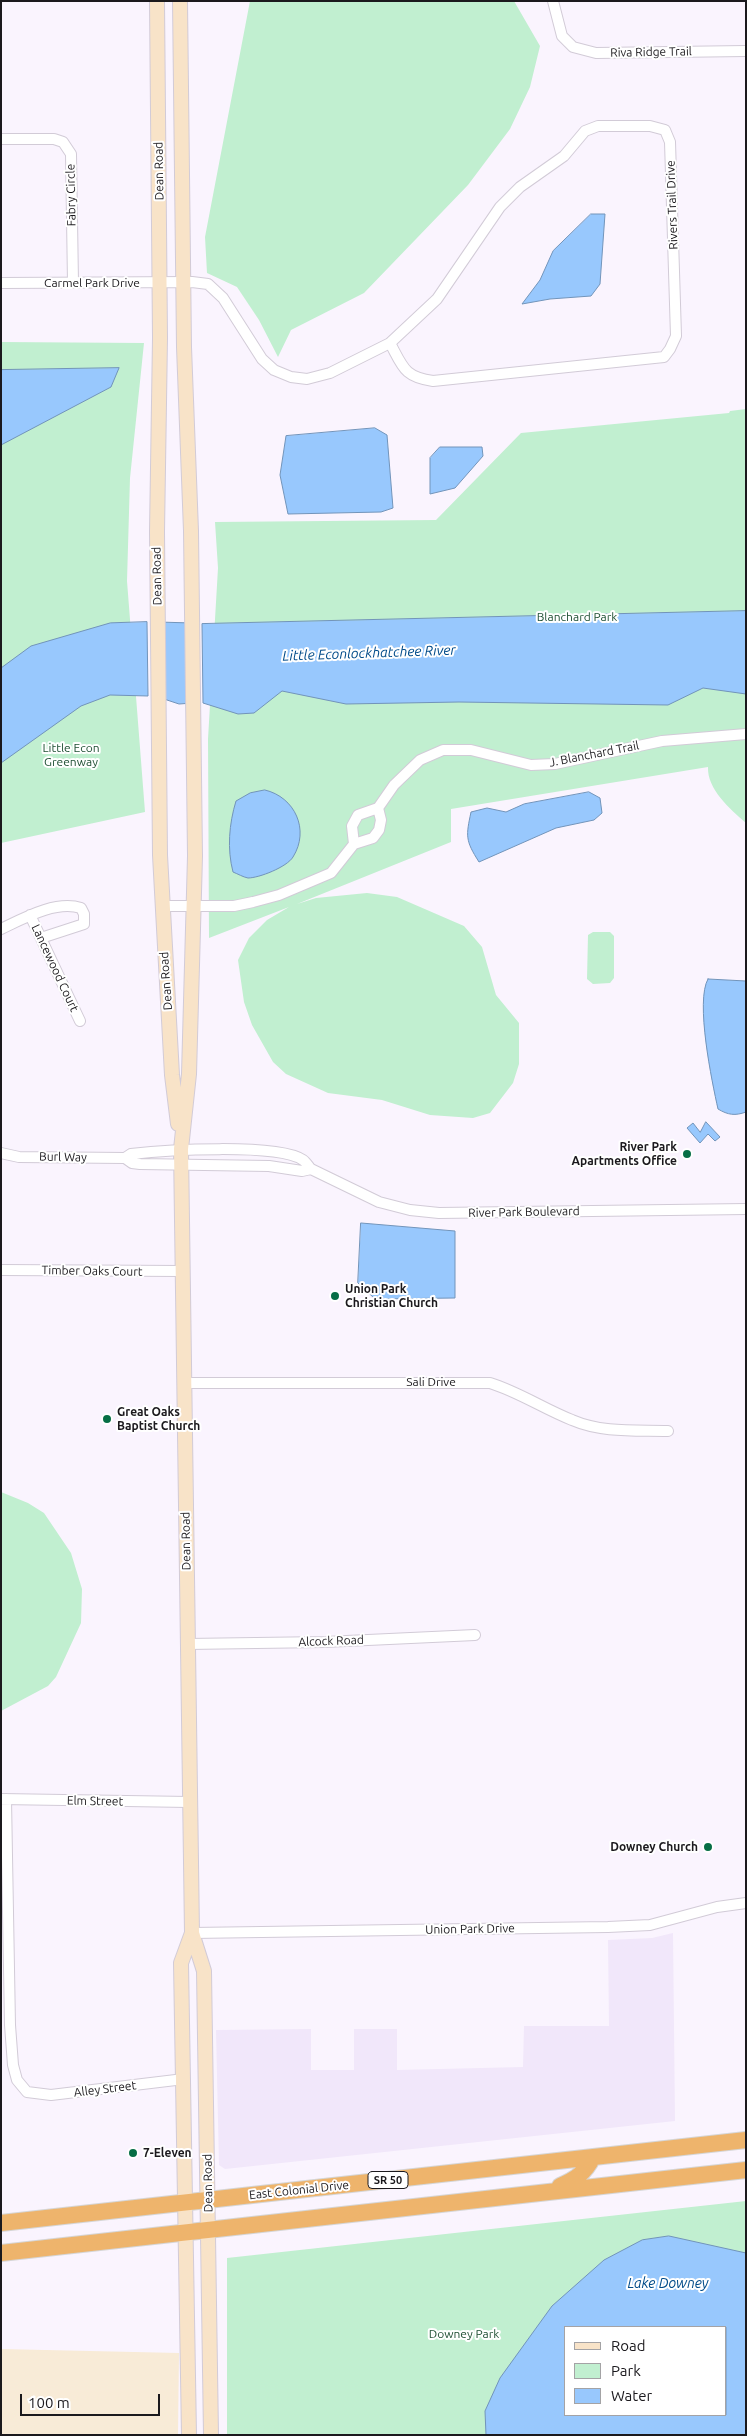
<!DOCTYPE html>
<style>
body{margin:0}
#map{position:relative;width:747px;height:2436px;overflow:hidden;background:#faf4fe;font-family:Ubuntu,sans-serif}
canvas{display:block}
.frame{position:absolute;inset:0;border:2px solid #1b191d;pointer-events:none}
.legend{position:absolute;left:564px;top:2326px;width:162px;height:90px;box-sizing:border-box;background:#fff;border:1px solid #a4a3a5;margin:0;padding:6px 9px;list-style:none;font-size:15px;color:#1b191d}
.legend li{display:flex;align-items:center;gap:10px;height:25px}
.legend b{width:25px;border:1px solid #a4a3a5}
.scale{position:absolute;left:20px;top:2394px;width:140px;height:22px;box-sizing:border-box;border:2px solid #1b191d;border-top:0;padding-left:6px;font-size:15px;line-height:18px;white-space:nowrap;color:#1b191d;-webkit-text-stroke:4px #fff;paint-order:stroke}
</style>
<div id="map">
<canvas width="747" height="2436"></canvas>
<div class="frame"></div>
<ul class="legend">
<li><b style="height:6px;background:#f8e3c8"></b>Road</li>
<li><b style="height:14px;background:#c1efd0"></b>Park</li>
<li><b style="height:14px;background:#98c8fd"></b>Water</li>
</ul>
<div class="scale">100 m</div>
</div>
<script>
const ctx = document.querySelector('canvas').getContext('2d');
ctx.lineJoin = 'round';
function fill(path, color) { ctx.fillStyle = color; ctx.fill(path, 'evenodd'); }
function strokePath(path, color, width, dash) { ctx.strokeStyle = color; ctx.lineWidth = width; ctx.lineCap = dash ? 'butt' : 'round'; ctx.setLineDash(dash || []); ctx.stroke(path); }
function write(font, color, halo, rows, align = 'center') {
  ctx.font = font + ' Ubuntu,sans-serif'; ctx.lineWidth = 4; ctx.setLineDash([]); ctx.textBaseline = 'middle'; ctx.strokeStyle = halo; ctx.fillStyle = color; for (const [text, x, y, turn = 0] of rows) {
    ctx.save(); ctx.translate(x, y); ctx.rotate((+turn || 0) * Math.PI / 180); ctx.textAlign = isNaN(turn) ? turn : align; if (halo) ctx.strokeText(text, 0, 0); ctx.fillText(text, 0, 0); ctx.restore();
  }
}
fill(new Path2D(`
 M673,1933L675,2121L225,2169L219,2165L216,2030L311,2029V2070H354V2029H397V2070L523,2067L524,2026H609L608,1940L652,1938Z`), '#f1e7fa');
fill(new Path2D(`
 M1,2349L179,2353L178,2435H1Z`), '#f8ebd7');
fill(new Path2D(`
 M250,1H514L540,46L530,87L510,129L468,185L364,293L291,330L278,357L259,320L237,287L207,273L205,237Z
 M1,342L144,343L130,478L127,581L145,812L1,843Z
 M746,409V823C730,809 707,789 708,767L451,809V842L297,904L316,898L367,893L397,897L464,926L482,947L496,995L519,1023V1064L513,1083L490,1113L473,1118L430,1115L382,1100L328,1093L286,1074L273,1062L252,1025L244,1002L238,960L249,938L267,920L289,907L209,938L208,739L218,568L215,522L436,520L521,433L729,413L730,411Z
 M593,932H610L614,936V978L610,983L593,984L587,979L588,935Z
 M1,1492L28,1503L44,1513L71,1553L82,1589L81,1623L56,1677L48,1686L1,1711Z
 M746,2201V2435H227V2258ZM566,2327H726V2415H566Z`), '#c1efd0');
const water = new Path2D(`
 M591,214H605L600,284L591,296L550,299L522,304L540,280L553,251Z
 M119,368L111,387L1,445V370Z
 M375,428L387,435L393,508L381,512L288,514L280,475L286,436Z
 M440,447H482L483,456L455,488L430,494V458Z
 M746,611V694L703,688L668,705L459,702L346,704L282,691L254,713L238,714L203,703L202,624Z
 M147,622L148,696L110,695L81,706L1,763V668L31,646L110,623Z
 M158,622L192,623L193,703L179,704L158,697Z
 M265,790C295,797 310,830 293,857C287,867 259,878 248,878C243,877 238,874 233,872C227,849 229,824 236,801L250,793Z
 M589,792L600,798L602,813L594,820L556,828L479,862C465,840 466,836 471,812L487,808L506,812L524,804Z
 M708,979L746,981V1112C735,1116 728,1115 718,1109C712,1082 695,1001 708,979Z
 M706,1122L720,1137L715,1141L708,1134L700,1143L687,1128L693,1123L700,1132Z
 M361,1223L455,1231V1298L375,1299L358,1283Z
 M669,2236L746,2253V2435H486L485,2411L500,2378L552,2306L604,2260L642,2240ZM566,2327H726V2415H566Z`);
fill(water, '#98c8fd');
strokePath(water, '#7294ba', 1);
const minor = new Path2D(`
 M553,1L562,36L573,47L596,53L746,51
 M1,139H54L63,142L71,154L73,283
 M1,283L192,282L208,284L223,298L262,359L274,370L291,377L307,379L330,373L390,343L437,299L500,207L520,187L564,156L585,131L598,126H650L665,130L670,142L676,336L670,349L664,357L433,381C404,377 403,367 390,343
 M354,844L352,826L358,815L378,808L394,785L420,760L443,750H471L531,765L555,764L662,741L746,734
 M162,906H234L253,902L279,895L331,873L354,844L373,838L379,830L381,820L378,808
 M30,915L80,1021
 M1,929C24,918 56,900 81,908L84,914V924L41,938
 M1,1153L19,1157L125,1158L132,1163L140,1164L269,1166L302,1171L311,1169
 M125,1158L131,1154C164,1150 277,1143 303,1160C306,1162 309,1167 311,1169L379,1202L410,1210L439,1213L746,1209
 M1,1270L182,1271
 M184,1383H490C519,1392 544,1409 572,1420C602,1433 636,1430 668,1431
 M187,1644L325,1642L475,1635
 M1,1799L189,1802
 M6,1799L10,2025L13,2065L17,2080L27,2092L51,2095L184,2079
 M192,1933L608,1927L650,1925L717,1907L746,1903`);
const secondary = new Path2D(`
 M157,1L160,338L157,532L160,855L172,1075L178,1124
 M180,1L184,347L191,531L195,856L189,1074L181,1149L192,1933L204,1971L211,2435
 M189,2435L181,1963L192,1933`);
const trunk = new Path2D(`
 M560,2186C576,2179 585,2173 593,2157
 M1,2223L746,2140
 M1,2253L746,2170`);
strokePath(minor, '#d2cbd7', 12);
strokePath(secondary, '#d2cbd7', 16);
strokePath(trunk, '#d6d6d6', 18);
strokePath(minor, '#fff', 10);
strokePath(secondary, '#f8e3c8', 14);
strokePath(trunk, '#eeb46c', 16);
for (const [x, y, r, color] of [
 [687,1154,5,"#066e45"],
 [335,1296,5,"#066e45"],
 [107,1419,5,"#066e45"],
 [708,1847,5,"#066e45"],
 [133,2153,5,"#066e45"]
]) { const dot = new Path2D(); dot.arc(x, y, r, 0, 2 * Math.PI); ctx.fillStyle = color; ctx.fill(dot); strokePath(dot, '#fff', 2); }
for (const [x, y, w] of [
 [388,2180,40]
]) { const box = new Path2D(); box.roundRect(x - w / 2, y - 8.5, w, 17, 4); ctx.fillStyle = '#fff'; ctx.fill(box); strokePath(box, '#1b191d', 1); }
write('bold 11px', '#1b191d', null, [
 ["SR 50",388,2180]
]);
write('12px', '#1b191d', '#fff', [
 ["Riva Ridge Trail",651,52,-1],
 ["Dean Road",159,171,-91],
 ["Fabry Circle",71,195,-91],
 ["Rivers Trail Drive",672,205,-92],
 ["Carmel Park Drive",92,283],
 ["Dean Road",157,576,-91],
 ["J. Blanchard Trail",594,754,-11],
 ["Lancewood Court",55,968,65],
 ["Dean Road",166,981,-94],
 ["Burl Way",63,1157,1],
 ["River Park Boulevard",524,1212,-1],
 ["Timber Oaks Court",92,1271,1],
 ["Sali Drive",431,1382],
 ["Dean Road",186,1541,-91],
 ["Alcock Road",331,1641,-2],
 ["Elm Street",95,1801,1],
 ["Union Park Drive",470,1929,-1],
 ["Alley Street",105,2089,-7],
 ["Dean Road",208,2183,-91],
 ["East Colonial Drive",299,2190,-6]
]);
write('12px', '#1e4f33', '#fff', [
 ["Blanchard Park",577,617],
 ["Little Econ",71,748],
 ["Greenway",71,762],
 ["Downey Park",464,2334]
]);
write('bold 12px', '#1b191d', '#fff', [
 ["River Park",677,1147,"right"],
 ["Apartments Office",677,1161,"right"],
 ["Union Park",345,1289],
 ["Christian Church",345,1303],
 ["Great Oaks",117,1412],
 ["Baptist Church",117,1426],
 ["Downey Church",698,1847,"right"],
 ["7-Eleven",143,2153]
], 'left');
write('italic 14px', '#004b89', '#fff', [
 ["Little Econlockhatchee River",369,653,-2],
 ["Lake Downey",668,2283]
]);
</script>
